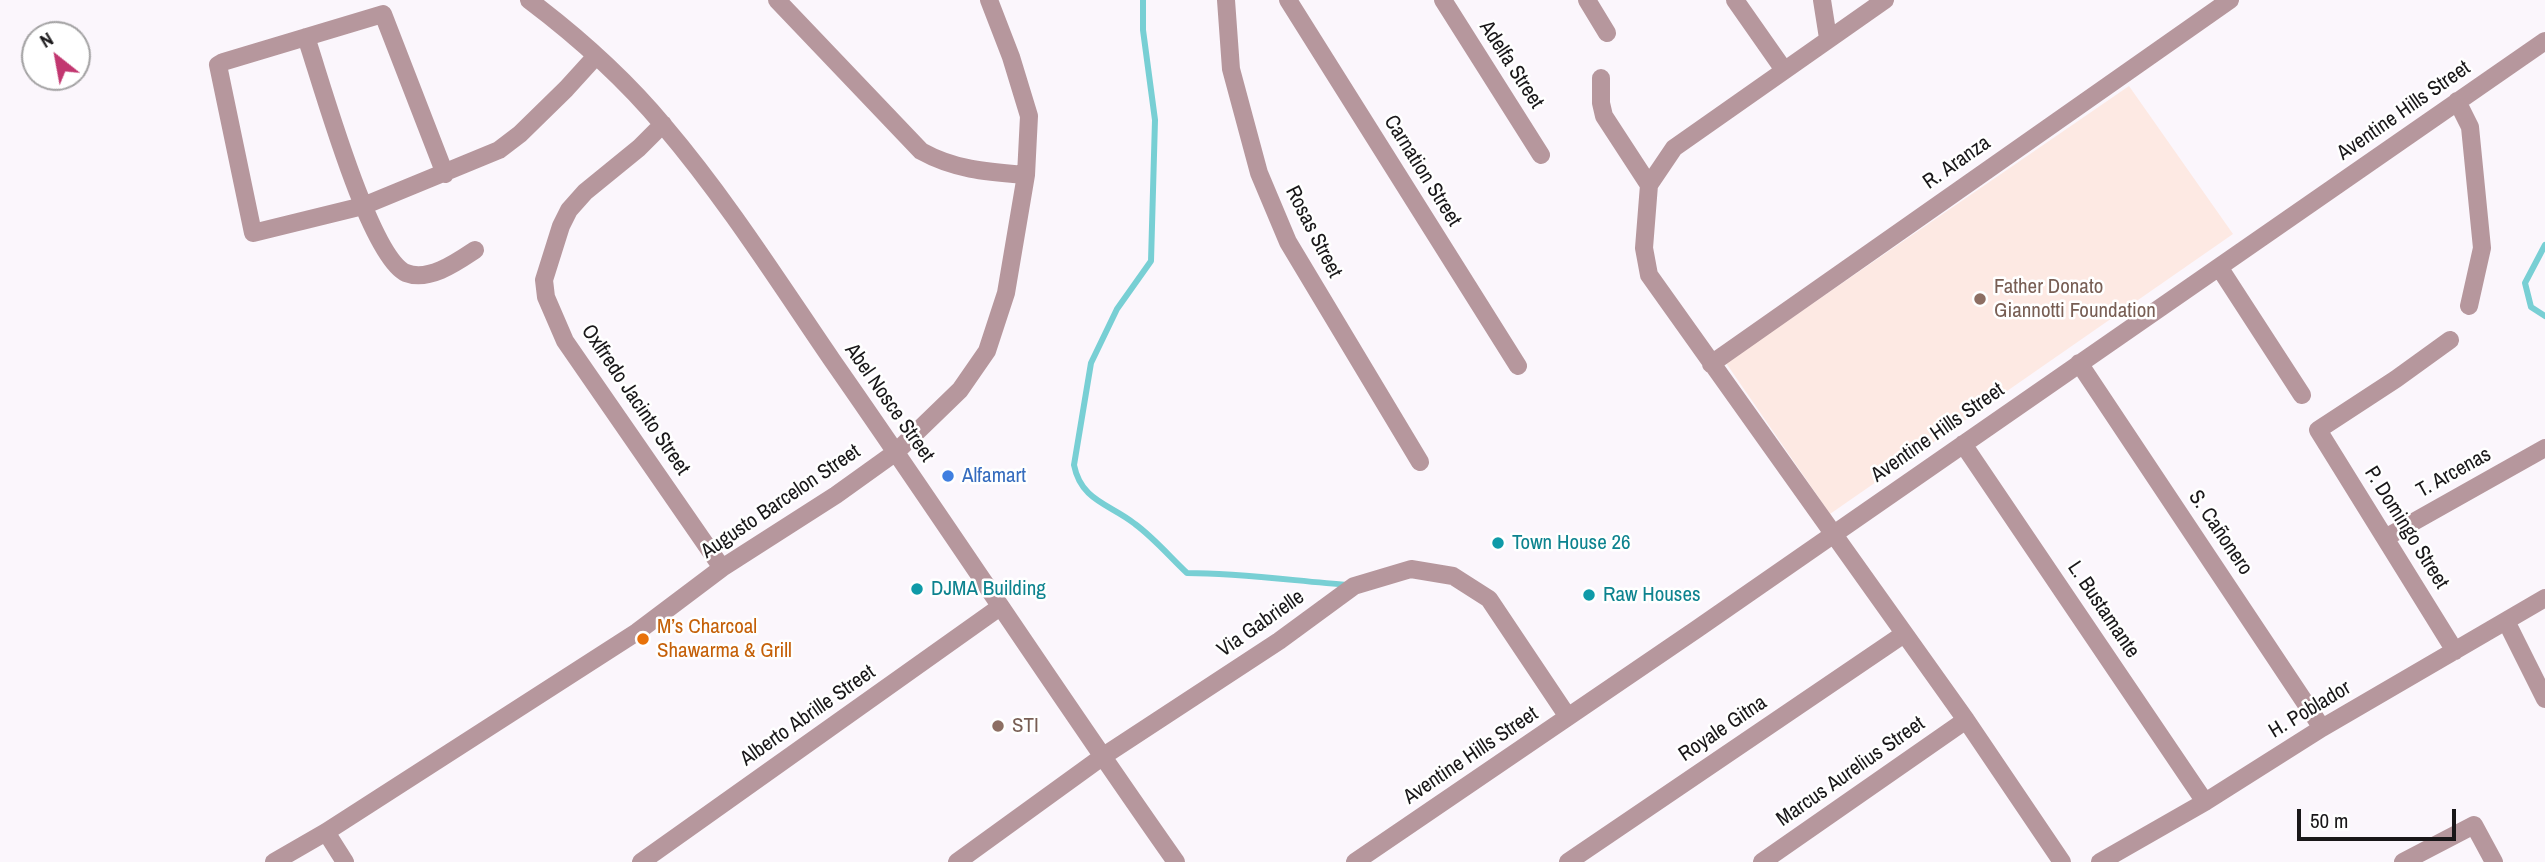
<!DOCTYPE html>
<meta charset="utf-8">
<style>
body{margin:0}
#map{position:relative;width:2545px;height:862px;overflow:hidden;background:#fbf6fc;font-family:"Archivo Narrow",sans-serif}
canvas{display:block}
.north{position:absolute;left:21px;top:21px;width:70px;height:70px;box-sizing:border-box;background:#fff;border:2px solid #a3a2a3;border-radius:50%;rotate:329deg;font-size:19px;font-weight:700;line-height:28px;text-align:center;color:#191719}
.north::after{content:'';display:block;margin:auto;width:24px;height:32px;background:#c23770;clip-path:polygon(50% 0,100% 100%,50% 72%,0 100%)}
.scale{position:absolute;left:2297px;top:809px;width:159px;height:32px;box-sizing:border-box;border:4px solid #191719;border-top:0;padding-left:9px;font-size:21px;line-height:24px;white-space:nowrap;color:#191719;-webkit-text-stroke:5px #fff;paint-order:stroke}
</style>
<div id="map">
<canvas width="2545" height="862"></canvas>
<div class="north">N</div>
<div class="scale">50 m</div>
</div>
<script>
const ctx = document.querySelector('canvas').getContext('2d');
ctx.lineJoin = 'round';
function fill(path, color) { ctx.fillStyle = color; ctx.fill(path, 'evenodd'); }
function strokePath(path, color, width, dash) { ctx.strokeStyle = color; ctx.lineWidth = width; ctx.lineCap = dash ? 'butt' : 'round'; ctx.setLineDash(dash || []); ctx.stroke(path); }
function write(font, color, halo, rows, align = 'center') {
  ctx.font = font + ' "Archivo Narrow",sans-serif'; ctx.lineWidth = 5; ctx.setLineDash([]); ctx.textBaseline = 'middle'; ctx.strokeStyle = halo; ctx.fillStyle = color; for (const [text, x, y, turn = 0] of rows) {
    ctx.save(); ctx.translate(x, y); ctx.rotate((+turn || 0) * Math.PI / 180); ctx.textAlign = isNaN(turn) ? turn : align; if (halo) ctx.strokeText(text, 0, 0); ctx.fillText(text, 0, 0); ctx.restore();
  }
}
fill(new Path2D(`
 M2129,86L2233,234L1830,514L1726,363Z`), '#fde9e3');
strokePath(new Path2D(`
 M1143,0V30L1155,120L1151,261L1117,309L1091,363L1074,465C1081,501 1110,504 1135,524C1154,538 1170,557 1187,573C1241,573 1295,581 1349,585
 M2545,245L2525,283L2531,307L2545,316`), '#78cfd4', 6);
strokePath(new Path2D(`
 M529,0C578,37 625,79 664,126C726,199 778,281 832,360C948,526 1059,696 1176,862
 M777,0L921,151C955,170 988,172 1026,175
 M1226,0L1231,69L1259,173L1288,242L1420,462
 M1288,0L1518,366
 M1443,0L1541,155
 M1587,0L1607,33
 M1735,0L1784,70
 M1822,0L1828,38
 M1885,0L1674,148L1649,185L1644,248L1649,275L1966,720L2062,862
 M306,37C321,81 369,256 406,273C429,282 457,262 475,250
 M1601,78V103L1604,116L1649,185
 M2457,101L2470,127L2482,248L2469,306
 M663,124L639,148L585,192L569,210L561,226L544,280L546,297L565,341L722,568
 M445,174L383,14L223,62L218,65L253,233L363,206L499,150L520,134L566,89L596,56
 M2219,267L2302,395
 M2450,340L2396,379L2318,430L2455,651
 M2079,363L2322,728
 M1711,364L2230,0
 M1963,444L2205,802
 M2385,538L2545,448
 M2506,621L2545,699
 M326,832L345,862
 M274,862L326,832L637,632L722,568L836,495L896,452L960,390L987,351L1006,293L1026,175L1029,116L1011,57L989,0
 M641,862L1000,607
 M957,862L1102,757L1279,641L1354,586L1411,569L1453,576L1489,599L1568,717
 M1355,862L1697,629L2545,41
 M1568,862L1904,634
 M1762,862L1966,720
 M2100,862L2205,802L2322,728L2545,598
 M2403,862L2474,825L2494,862`), '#b6979d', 18);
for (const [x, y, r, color] of [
 [1980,299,7,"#8d6e63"],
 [948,476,7,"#3f7fe0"],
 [1498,543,7,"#0f9aa8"],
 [917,589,7,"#0f9aa8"],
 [1589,595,7,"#0f9aa8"],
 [643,639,7,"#e8710a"],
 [998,726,7,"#8d6e63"]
]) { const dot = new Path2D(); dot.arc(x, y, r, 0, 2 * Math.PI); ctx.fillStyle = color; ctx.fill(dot); strokePath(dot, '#fff', 2.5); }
write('21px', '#191719', '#fff', [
 ["Adelfa Street",1511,65,57],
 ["Aventine Hills Street",2404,111,-35],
 ["R. Aranza",1957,163,-35],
 ["Carnation Street",1422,171,58],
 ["Rosas Street",1313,232,63],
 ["Oxlfredo Jacinto Street",635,400,56],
 ["Abel Nosce Street",889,403,55],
 ["Aventine Hills Street",1938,433,-35],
 ["T. Arcenas",2454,473,-29],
 ["Augusto Barcelon Street",781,502,-34],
 ["P. Domingo Street",2406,528,58],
 ["S. Cañonero",2220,533,56],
 ["L. Bustamante",2103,610,56],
 ["Via Gabrielle",1261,624,-35],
 ["H. Poblador",2310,710,-31],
 ["Alberto Abrille Street",808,716,-35],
 ["Royale Gitna",1723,729,-34],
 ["Aventine Hills Street",1471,756,-34],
 ["Marcus Aurelius Street",1851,772,-35]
]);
write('21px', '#785e54', '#fff', [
 ["Father Donato",1994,287],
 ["Giannotti Foundation",1994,311],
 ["STI",1012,726]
], 'left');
write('21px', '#366cbe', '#fff', [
 ["Alfamart",962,476]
], 'left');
write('21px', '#0d838f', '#fff', [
 ["Town House 26",1512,543],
 ["DJMA Building",931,589],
 ["Raw Houses",1603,595]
], 'left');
write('21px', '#c56008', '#fff', [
 ["M’s Charcoal",657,627],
 ["Shawarma & Grill",657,651]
], 'left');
</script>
